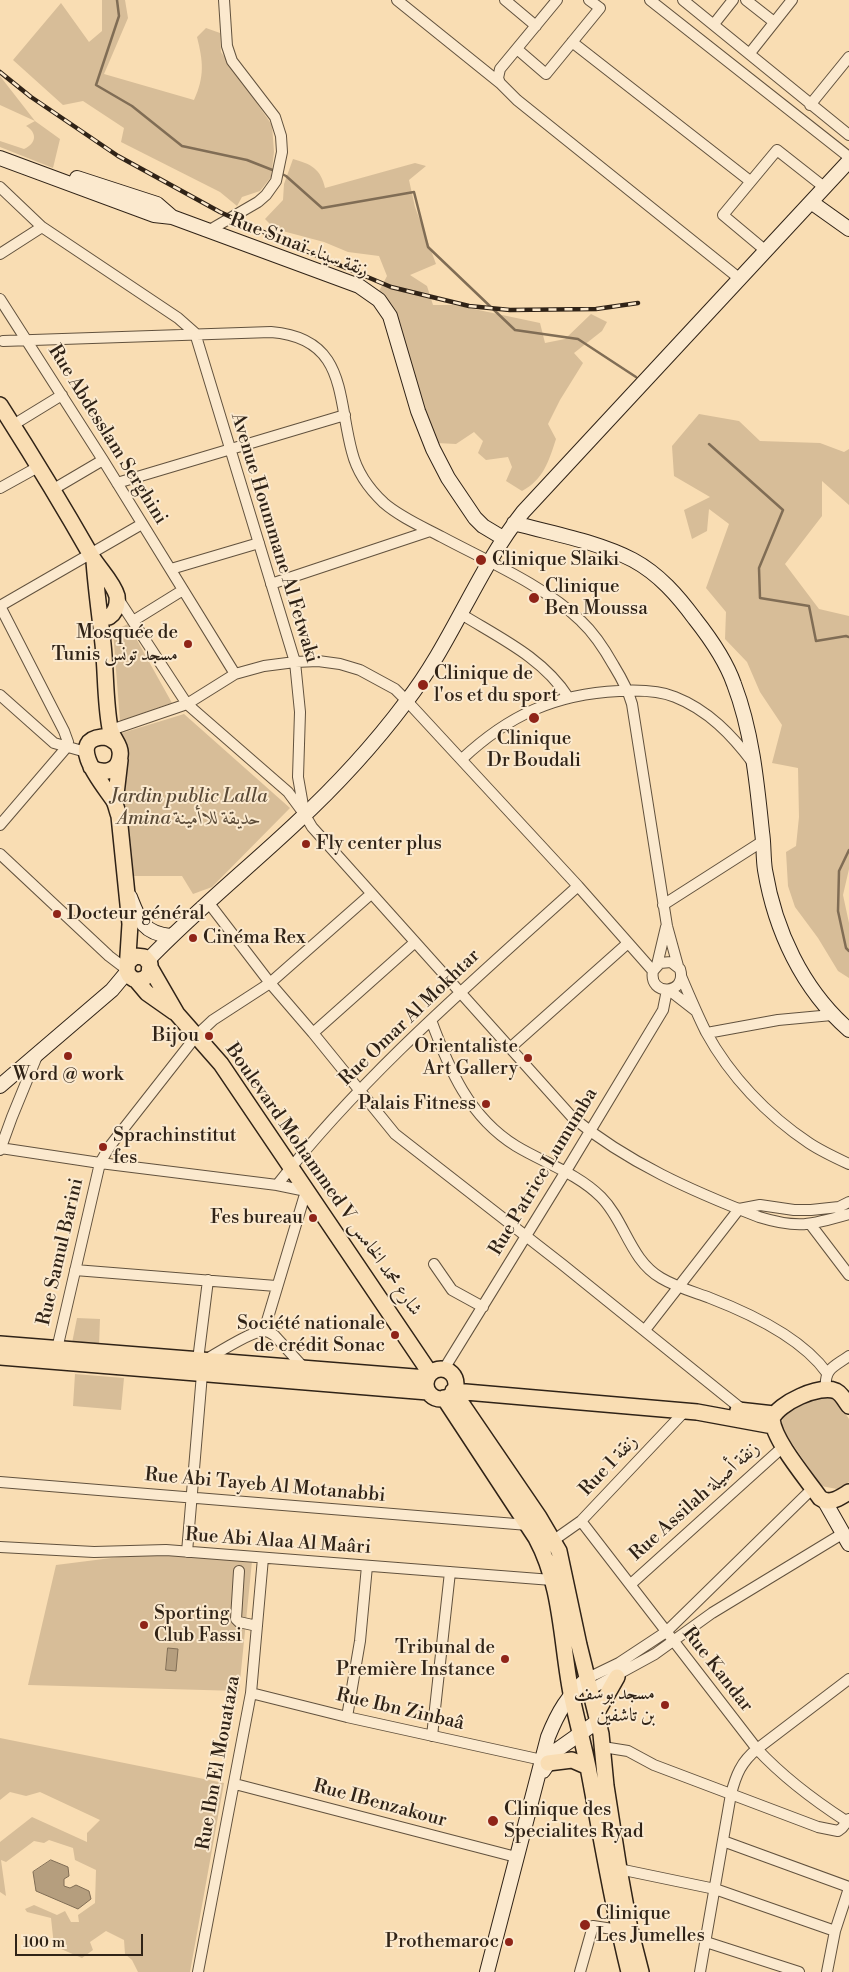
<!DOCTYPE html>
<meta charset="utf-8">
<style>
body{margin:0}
#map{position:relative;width:849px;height:1972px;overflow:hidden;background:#f9ddb3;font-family:"Libre Bodoni",serif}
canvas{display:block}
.scale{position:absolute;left:15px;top:1934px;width:128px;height:22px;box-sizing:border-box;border:2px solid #302317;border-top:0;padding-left:6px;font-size:15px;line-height:18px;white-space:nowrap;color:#302317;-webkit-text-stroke:4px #fbe9ce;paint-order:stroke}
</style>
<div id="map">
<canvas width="849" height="1972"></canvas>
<div class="scale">100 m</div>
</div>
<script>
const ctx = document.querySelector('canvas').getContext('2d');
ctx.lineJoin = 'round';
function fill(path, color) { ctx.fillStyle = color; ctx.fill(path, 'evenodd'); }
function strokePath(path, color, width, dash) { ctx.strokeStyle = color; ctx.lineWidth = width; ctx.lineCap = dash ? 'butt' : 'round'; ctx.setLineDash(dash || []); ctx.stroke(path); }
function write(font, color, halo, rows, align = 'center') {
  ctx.font = font + ' "Libre Bodoni",Amiri,serif'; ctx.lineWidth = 4; ctx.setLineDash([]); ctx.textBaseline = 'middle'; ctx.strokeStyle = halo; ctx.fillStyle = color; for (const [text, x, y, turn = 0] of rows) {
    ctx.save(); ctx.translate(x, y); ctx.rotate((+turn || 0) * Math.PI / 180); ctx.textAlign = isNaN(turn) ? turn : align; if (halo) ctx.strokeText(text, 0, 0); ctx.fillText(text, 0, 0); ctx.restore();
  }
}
fill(new Path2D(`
 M102,0H125L128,18L104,74L194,100C205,76 203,61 197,37L206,28L220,33L221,52L272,125L274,152L271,177L260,191L242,197L237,206L220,192L121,142L124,128L83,101L63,105L13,60L61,3L89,42L102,31Z
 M0,76L35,121L60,139L53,168L0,147V141L24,149C36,144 38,133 26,126L35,121L0,105Z
 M293,159C311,164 321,169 325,188L415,163L426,166L409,180L415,207L436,264L410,275L427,286L433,305H455L540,323L545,343L565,339L591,314L607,322L602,331L574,353L583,363L560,400L548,424L556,439C549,461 543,480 522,491L506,481L512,467L508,457L486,460L478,453L483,441L474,432L456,444L437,443L377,295L387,276L379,256L348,252L324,242L275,229L265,219L283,200L284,184Z
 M699,414L739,421L760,441L820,443L844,452L849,449V505L822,481V516L785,564L819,609L849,616V869L843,895L849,923V978L838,971L818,938L795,907L788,886L786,852L796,846L799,817L798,768L772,763L782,725L760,692L747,662L725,639L726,612L706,588L729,524L709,509L707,531L692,539L684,510L710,497L674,476L672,446Z
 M128,624L172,703L120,721L113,631Z
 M184,714L290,808L212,887L193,894L182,876H132L119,816L122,733Z
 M77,1318L100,1319L99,1346L72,1343Z
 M75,1374L124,1378L121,1410L73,1406Z
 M817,1394L834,1396L849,1419V1482L837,1489L821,1486L781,1427L783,1418L791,1410Z
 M143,1554L252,1561L239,1691L28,1685L56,1565Z
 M0,1738L224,1783L190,1972H138L132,1960L125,1954L124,1940L106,1931L90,1942L93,1950L82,1958L54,1946L51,1918L27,1912L25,1909L34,1905L57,1915L65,1911L71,1922H79L78,1915L95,1903L96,1870L75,1860L73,1848L49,1840L44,1843L34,1841L6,1862L1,1860L6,1896L0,1892V1842L32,1817L87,1842V1833L100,1820L40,1792L26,1796L10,1792L0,1800Z`), '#d7bd98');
const water = new Path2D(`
 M168,1648L178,1649L176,1671L166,1670Z
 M51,1860L68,1867L69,1876L64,1879V1886L70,1888L76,1885L89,1891L91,1899L78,1909L36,1891L33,1872Z`);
fill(water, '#b59e7e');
strokePath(water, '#806d55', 1);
strokePath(new Path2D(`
 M117,0L119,16L96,85L132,106L182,146L247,160L275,171
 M280,173L286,176L322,208L414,192L428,247L515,330L578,339L636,377
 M709,444L783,510L759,568L760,598L809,606L816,641L846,636L849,637
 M849,850L839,871L838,911L846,948L849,951`), '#806d55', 2.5);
const street = new Path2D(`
 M397,0L500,83L517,100L740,279
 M505,0L536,26
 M650,0L849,157
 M683,0L849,135
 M746,0L774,22
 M714,24L733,0
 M572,42L750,181
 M517,49L546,74L600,8L589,0
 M750,53L792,0
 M500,83L498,78L500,69L557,0
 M810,105L849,57
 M0,187L42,227L178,318L195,333L295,662L300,712L298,777L304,811
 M208,231L258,202L266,195L276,181L282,152L281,136L275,117L232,61L227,46L224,0
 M766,251L723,215L777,150L824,187
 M0,254L42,227
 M0,299L103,460L235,674
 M3,341L271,332C347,338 337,397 352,452C357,472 369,489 384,503C400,517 423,527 442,537C487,561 545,586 581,621C595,634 605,650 614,666C622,679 628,690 632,704L667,926L678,966
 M13,425L62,395
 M117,483L345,415
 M0,488L38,467
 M52,490L103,460
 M171,569L259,543
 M271,584L430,531
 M117,597L187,704L288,792L305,815L312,827L572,1117C628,1163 692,1191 759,1217C798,1229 811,1225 849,1214
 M0,606L64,731L68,742L66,748L0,825
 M0,606L142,524
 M461,614C500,638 543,658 568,697
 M133,621L183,590
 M0,695L54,743L86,752
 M111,730L187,704L235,674L264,666L295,662L318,661L340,664L360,670L395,689L407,701L578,886L653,971C648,997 688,995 680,969L671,962L660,963L653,971
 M462,759C509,715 555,694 619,691C638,690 658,690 675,697C708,710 732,735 753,763
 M0,854L109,956L126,969
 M208,902L270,983L313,1033L395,1134L563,1265L744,1411
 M663,905L763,841
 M657,965L666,927
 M681,976C689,995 697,1014 706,1032C730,1076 767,1115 809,1143C821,1151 836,1158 849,1164
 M669,990L696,1011
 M431,1020C449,1069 469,1117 516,1146C544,1163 577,1173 601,1197C625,1221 630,1260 661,1278C676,1287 694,1292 710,1298C749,1313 802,1338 827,1373
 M313,1033L414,943
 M707,1033L778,1020L832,1015
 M510,1048L628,943
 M0,1148L100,1163L277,1185L306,1191L264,1331
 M0,1150L12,1117L37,1056
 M277,1185C364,1074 473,981 578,886
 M811,1225L849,1275
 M434,1264L452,1290L483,1307
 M75,1270L276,1286
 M645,1330L739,1209L760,1205L794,1210H811L839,1207L849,1202
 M57,1349L100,1163L110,1146L197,1035L213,1020L270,983L371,894
 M198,1360L208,1280
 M205,1360C216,1354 253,1330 264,1331C269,1331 271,1333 275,1336L305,1369
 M444,1369L566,1171L663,1010L667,990
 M826,1389C824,1368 834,1367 849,1356
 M0,1482L528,1525
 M581,1521L757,1749C784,1778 812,1799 846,1821
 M554,1540L581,1521L685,1411
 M0,1547L94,1552L166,1550L552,1580
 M187,1552L202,1374
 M239,1571L236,1619L239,1622L257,1626
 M631,1584L784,1446
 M588,1678L619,1663L666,1632L813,1488
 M591,1689L655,1654L712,1613L842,1534
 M251,1693L347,1717L542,1760
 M347,1717L360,1641L367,1566
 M432,1736L450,1572
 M603,1747L628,1751L654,1765L818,1827L838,1831L842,1828L849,1819
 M235,1784L516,1857
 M723,1841L849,1887
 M619,1869L715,1889L835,1931
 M706,1942L799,1972
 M198,1972L251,1693L263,1558
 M580,1972L593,1926L619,1930
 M700,1972L731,1794C736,1775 741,1762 757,1749L849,1679
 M827,1972L835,1931L849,1888`);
const secondary = new Path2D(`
 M0,158L154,215L172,217L359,286L379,300L390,316L418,411L433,449L448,478L475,518L483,526L503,538
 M77,178L157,204L172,217
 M811,202L849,229
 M514,523C553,534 596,541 633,560C659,574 678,596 695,619C710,638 726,661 734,684C752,731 757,783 762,832C764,844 763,857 765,870C775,930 802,989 849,1030
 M130,897C139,920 143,933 170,936
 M148,960C194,912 246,870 295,824C335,787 373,746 406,702C452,643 477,570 523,512L849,161
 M0,1086L112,990L127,972
 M824,1500L849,1544
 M543,1771L557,1750L598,1721
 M487,1972L548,1737C558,1712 568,1695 588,1678`);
const primary = new Path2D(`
 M0,405C32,455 63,506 92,557C100,570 113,582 117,596C118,605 116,612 109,617
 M116,743C112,739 108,737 102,737C64,741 106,788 114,801C116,805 117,811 119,816L130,924L127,971C131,982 142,983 149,974L150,964L144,957L135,956L127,963
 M91,767C102,775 119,772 120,756C122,746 112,738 110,728C105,701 106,672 103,644C100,616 96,589 94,561
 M115,803L120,760
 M151,969L177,1014L221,1064L430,1373
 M136,980L147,993L174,1012
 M0,1344L427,1378
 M0,1357L428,1392
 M426 1384a15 15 0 1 1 30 0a15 15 0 1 1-30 0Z
 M453,1391L539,1517L559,1551L579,1645L601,1734L606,1786L619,1869L630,1929L641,1972
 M454,1391L697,1412L773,1426
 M444,1398L536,1538C562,1586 561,1641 571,1693C576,1718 583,1742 588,1767C601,1835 612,1904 629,1972
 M849,1406C845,1401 842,1394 836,1391C820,1384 778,1403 772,1419C774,1441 806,1478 820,1498C830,1505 839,1498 849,1492
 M738,1410L774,1414
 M596,1714L617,1677
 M548,1763L572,1760L588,1767`);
strokePath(street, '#62523e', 12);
strokePath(secondary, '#302317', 16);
strokePath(primary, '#302317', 18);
strokePath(street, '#fbe9ce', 10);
strokePath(secondary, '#fbe9ce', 14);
strokePath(primary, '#f9ddb3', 15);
const rail = new Path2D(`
 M0,72L31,97L118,156L220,212L294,246L391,287L469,306L510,310L596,309L638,303`);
strokePath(rail, '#302317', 4.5);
strokePath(rail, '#fbe9ce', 2.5, [8]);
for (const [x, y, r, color] of [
 [481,560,6,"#8f2418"],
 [534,598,6,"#8f2418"],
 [188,644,5,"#8f2418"],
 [423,685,6,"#8f2418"],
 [534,718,6,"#8f2418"],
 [306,844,5,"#8f2418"],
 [57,914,5,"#8f2418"],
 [193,938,5,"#8f2418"],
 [209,1036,5,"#8f2418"],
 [68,1056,5,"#8f2418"],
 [528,1058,5,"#8f2418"],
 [486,1104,5,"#8f2418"],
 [103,1147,5,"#8f2418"],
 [313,1218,5,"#8f2418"],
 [395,1335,5,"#8f2418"],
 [144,1625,5,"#8f2418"],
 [505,1659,5,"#8f2418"],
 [665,1705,5,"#8f2418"],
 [493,1821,6,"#8f2418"],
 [585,1925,6,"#8f2418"],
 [509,1942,5,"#8f2418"]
]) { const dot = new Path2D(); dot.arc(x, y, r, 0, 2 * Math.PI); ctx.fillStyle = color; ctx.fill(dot); strokePath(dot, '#fbe9ce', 2); }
write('19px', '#302317', '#fbe9ce', [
 ["Rue Sinaï زنقة سيناء",299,246,21],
 ["Rue Abdesslam Serghini",107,435,58],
 ["Avenue Hoummane Al Fetwaki",274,538,73],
 ["Rue Omar Al Mokhtar",410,1018,-44],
 ["Rue Patrice Lumumba",544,1172,-59],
 ["Boulevard Mohammed V شارع محمد الخامس",323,1180,55],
 ["Rue Samul Barini",61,1252,-77],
 ["Rue 1 زنقة",609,1466,-47],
 ["Rue Abi Tayeb Al Motanabbi",265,1486,5],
 ["Rue Assilah زنقة أصيلة",695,1502,-42],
 ["Rue Abi Alaa Al Maâri",278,1542,4],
 ["Rue Kandar",717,1670,52],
 ["Rue Ibn Zinbaâ",400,1710,13],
 ["Rue Ibn El Mouataza",219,1763,-80],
 ["Rue IBenzakour",380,1804,15]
]);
write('19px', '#302317', '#fbe9ce', [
 ["Clinique Slaiki",492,560],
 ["Clinique",545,587],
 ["Ben Moussa",545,609],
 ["Mosquée de",178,633,"right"],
 ["Tunis مسجد تونس",178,655,"right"],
 ["Clinique de",434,674],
 ["l'os et du sport",434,696],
 ["Clinique",534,739,"center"],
 ["Dr Boudali",534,761,"center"],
 ["Fly center plus",316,844],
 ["Docteur général",67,914],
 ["Cinéma Rex",203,938],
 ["Bijou",199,1036,"right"],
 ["Orientaliste",518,1047,"right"],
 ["Art Gallery",518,1069,"right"],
 ["Word @ work",68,1075,"center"],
 ["Palais Fitness",476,1104,"right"],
 ["Sprachinstitut",113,1136],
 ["fes",113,1158],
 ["Fes bureau",303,1218,"right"],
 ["Société nationale",385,1324,"right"],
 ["de crédit Sonac",385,1346,"right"],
 ["Sporting",154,1614],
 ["Club Fassi",154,1636],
 ["Tribunal de",495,1648,"right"],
 ["Première Instance",495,1670,"right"],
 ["مسجد يوسف",655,1694,"right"],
 ["بن تاشفين",655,1716,"right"],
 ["Clinique des",504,1810],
 ["Specialites Ryad",504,1832],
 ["Clinique",596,1914],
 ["Les Jumelles",596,1936],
 ["Prothemaroc",499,1942,"right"]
], 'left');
write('italic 19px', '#5a4a37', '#fbe9ce', [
 ["Jardin public Lalla",189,797],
 ["Amina حديقة للاأمينة",189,819]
]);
</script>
